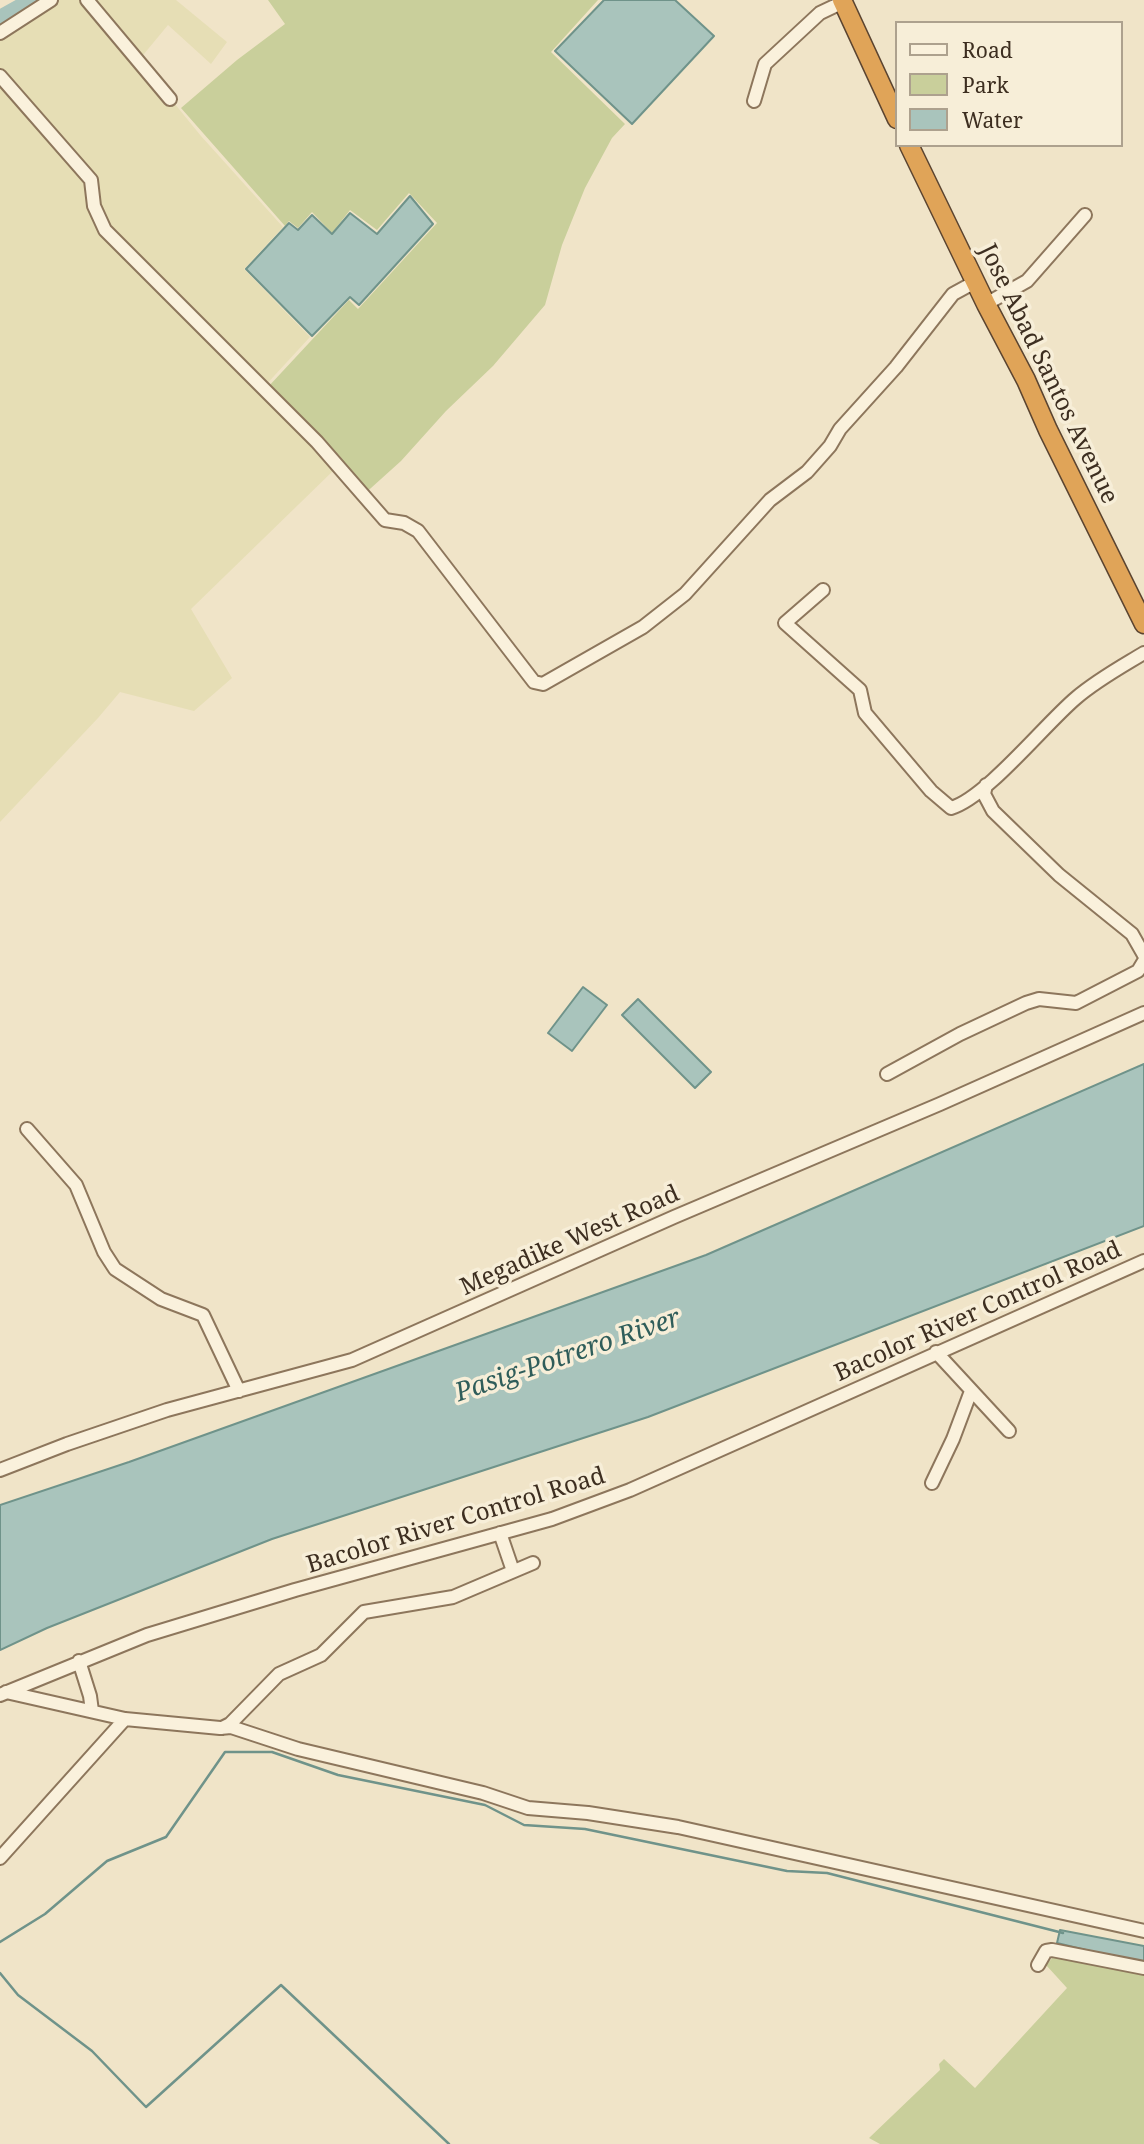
<!DOCTYPE html>
<style>
body{margin:0}
#map{position:relative;width:1144px;height:2144px;overflow:hidden;background:#f0e4c8;font-family:"Noto Serif",serif}
canvas{display:block}
.legend{position:absolute;left:895px;top:21px;width:228px;height:126px;box-sizing:border-box;background:#f7eed8;border:2px solid #ada18e;margin:0;padding:9px 12px;list-style:none;font-size:21px;color:#3d2e20}
.legend li{display:flex;align-items:center;gap:14px;height:35px}
.legend b{width:35px;border:2px solid #ada18e}
</style>
<div id="map">
<canvas width="1144" height="2144"></canvas>
<ul class="legend">
<li><b style="height:9px;background:#faf1dc"></b>Road</li>
<li><b style="height:19px;background:#c9cf9b"></b>Park</li>
<li><b style="height:19px;background:#a9c4bc"></b>Water</li>
</ul>
</div>
<script>
const ctx = document.querySelector('canvas').getContext('2d');
ctx.lineJoin = 'round';
function fill(path, color) { ctx.fillStyle = color; ctx.fill(path, 'evenodd'); }
function strokePath(path, color, width, dash) { ctx.strokeStyle = color; ctx.lineWidth = width; ctx.lineCap = dash ? 'butt' : 'round'; ctx.setLineDash(dash || []); ctx.stroke(path); }
function write(font, color, halo, rows, align = 'center') {
  ctx.font = font + ' "Noto Serif",serif'; ctx.lineWidth = 7; ctx.setLineDash([]); ctx.textBaseline = 'middle'; ctx.strokeStyle = halo; ctx.fillStyle = color; for (const [text, x, y, turn = 0] of rows) {
    ctx.save(); ctx.translate(x, y); ctx.rotate((+turn || 0) * Math.PI / 180); ctx.textAlign = isNaN(turn) ? turn : align; if (halo) ctx.strokeText(text, 0, 0); ctx.fillText(text, 0, 0); ctx.restore();
  }
}
fill(new Path2D(`
 M40,0H176L227,42L211,64L168,25L139,60L201,136L283,227L244,269L310,337L263,388L334,470L191,609L232,678L194,711L120,692L98,718L0,822V21Z`), '#e6deb5');
fill(new Path2D(`
 M268,0H598L551,52L625,124L612,138L585,188L562,245L545,305L493,366L446,411L401,461L361,497L268,387L349,300L358,309L437,223L409,193L377,230L350,210L332,233L312,212L298,228L289,221L285,226L181,108L237,60L285,24Z
 M1056,1954L1144,1971V2144H880L869,2138L940,2070L939,2064L944,2059L975,2088L1067,1988L1046,1965Z`), '#c9cf9b');
const water = new Path2D(`
 M604,0H675L714,36L632,124L555,51Z
 M410,196L433,224L359,305L350,297L312,336L246,269L289,223L298,230L312,215L332,234L350,213L377,234Z
 M583,987L607,1005L572,1051L548,1033Z
 M638,999L711,1072L695,1088L622,1015Z
 M1144,1064V1226L648,1417L272,1539L47,1628L0,1650V1505L129,1462L706,1255Z
 M1060,1930L1144,1946V1964L1057,1943Z`);
fill(water, '#a9c4bc');
strokePath(water, '#6f938a', 2);
strokePath(new Path2D(`
 M0,1942L45,1914L107,1861L166,1837L225,1752H272L338,1775L485,1805L524,1825L585,1829L787,1871L827,1873L1063,1933
 M0,1973L18,1995L92,2051L146,2107L281,1985L449,2144`), '#6f938a', 2.5);
strokePath(new Path2D(`
 M0,18L32,0`), '#a9c4bc', 16);
const minor = new Path2D(`
 M87,0L170,99
 M0,33L51,0
 M0,76L91,180L94,206L105,230L317,442L385,520L404,523L418,531L534,682L543,684L643,627L685,594L770,500L807,472L830,446L840,429L896,367L953,294L975,282
 M754,101L765,64L820,13L843,2
 M986,304L1027,281L1085,215
 M823,590L785,623L860,690L865,713L931,791L951,808C986,798 1045,724 1076,698C1097,680 1121,667 1144,653
 M986,785L984,794L993,811L1059,875L1132,934L1144,955
 M887,1074L960,1034L1026,1003L1039,999L1076,1003L1138,971L1144,961
 M27,1129L76,1185L104,1252L115,1269L161,1299L203,1315L239,1391
 M936,1352L1009,1431
 M0,1470L67,1444L167,1410L352,1360L674,1217L940,1104L1144,1013
 M932,1483L953,1439L971,1391
 M500,1533L513,1571
 M79,1661L90,1696L92,1711
 M6,1692L125,1719L220,1728L231,1727L298,1749L483,1793L528,1808L588,1813L678,1827L1144,1931
 M0,1695L147,1635L295,1590L552,1519L630,1490L1144,1261
 M222,1728L230,1724L279,1674L321,1655L364,1612L453,1597L533,1563
 M0,1858L125,1719
 M1038,1965L1046,1951L1052,1950L1144,1968`);
const highway = new Path2D(`
 M842,0L897,119
 M909,145L986,304L1026,380L1048,430L1144,624`);
strokePath(minor, '#8d765c', 16);
strokePath(highway, '#5b4430', 21);
strokePath(minor, '#faf1dc', 12);
strokePath(highway, '#e0a458', 18);
write('24px', '#3d2e20', '#f7eed8', [
 ["Jose Abad Santos Avenue",1048,374,64],
 ["Megadike West Road",570,1241,-24],
 ["Bacolor River Control Road",978,1312,-24],
 ["Bacolor River Control Road",456,1521,-17]
]);
write('italic 26px', '#2f5d5a', '#f7eed8', [
 ["Pasig-Potrero River",568,1356,-19]
]);
</script>
